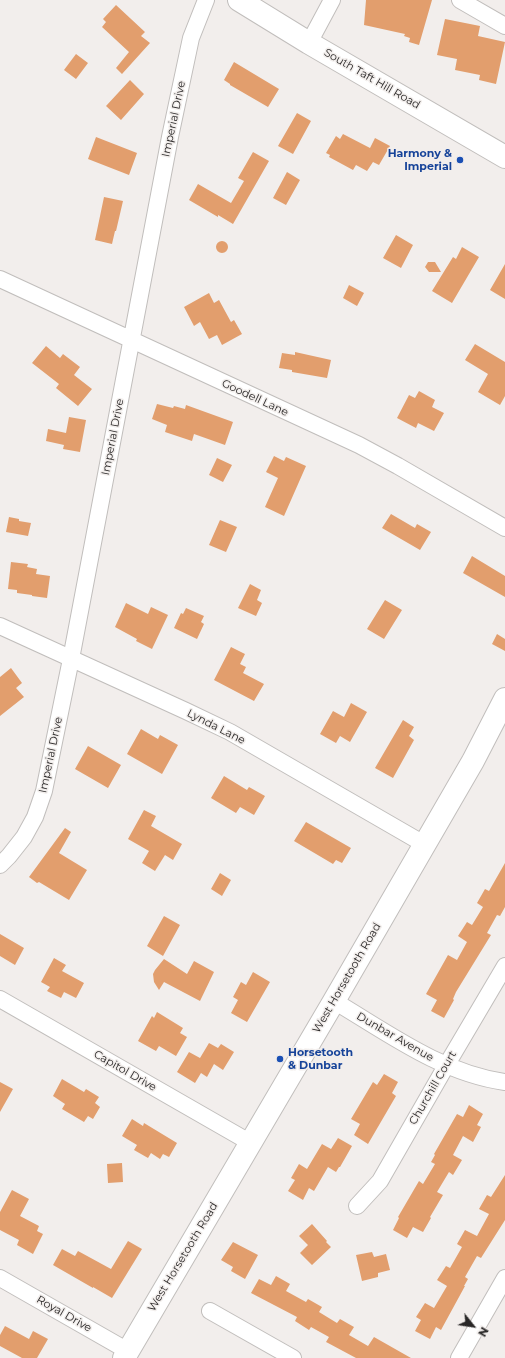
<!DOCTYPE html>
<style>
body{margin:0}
#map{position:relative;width:505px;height:1358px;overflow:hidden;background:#f2eeec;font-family:Montserrat,sans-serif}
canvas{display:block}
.north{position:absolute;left:453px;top:1306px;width:40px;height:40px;-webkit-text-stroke:3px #f2eeec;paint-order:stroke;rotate:120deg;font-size:11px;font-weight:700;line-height:16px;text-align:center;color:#292727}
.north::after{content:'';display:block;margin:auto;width:14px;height:18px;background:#292727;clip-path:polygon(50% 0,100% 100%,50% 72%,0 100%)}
</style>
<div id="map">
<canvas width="505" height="1358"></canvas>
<div class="north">N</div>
</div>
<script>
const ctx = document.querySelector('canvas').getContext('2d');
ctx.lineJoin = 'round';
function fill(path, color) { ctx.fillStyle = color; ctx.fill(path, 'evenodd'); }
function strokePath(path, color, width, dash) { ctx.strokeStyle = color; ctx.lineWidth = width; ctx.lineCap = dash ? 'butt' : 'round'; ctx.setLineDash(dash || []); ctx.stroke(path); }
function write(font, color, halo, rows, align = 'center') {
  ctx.font = font + ' Montserrat,sans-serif'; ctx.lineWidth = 3; ctx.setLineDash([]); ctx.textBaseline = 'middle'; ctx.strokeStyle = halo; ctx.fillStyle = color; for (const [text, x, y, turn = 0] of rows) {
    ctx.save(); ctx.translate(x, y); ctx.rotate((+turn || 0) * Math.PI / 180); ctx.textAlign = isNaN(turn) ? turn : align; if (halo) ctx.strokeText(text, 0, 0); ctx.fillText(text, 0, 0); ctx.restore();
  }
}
fill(new Path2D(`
 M366,0H432L419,45L409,42L410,38L404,36L405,34L364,25Z
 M116,5L145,32L141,36L150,43L122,74L116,68L129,52L102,27L106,22L103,19Z
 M445,19L480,26L478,36L505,42L496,84L479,80L480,75L455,70L457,59L437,55Z
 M76,54L88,63L76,79L64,70Z
 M234,62L279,89L268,107L230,85V84L224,80Z
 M130,80L144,94L121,120L106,106Z
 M297,113L311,121L293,154L278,146Z
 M343,134L370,148L375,138L390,146L379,165L373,162L367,171L356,165L353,170L329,157L330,155L326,153L336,136L340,139Z
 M96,137L137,153L129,175L88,159Z
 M253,152L269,161L233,224L218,215V217L189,200L198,184L231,203L244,181L238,178Z
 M287,172L300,180L286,205L273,198Z
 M104,197L123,201L116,231H115L112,244L95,240Z
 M396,235L413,245L401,268L383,258Z
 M216 247a6 6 0 1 1 12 0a6 6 0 1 1-12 0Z
 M462,247L479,257L452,303L432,291L453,257L456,259Z
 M428,262H435L441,272H429L425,267Z
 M505,264V299L490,290Z
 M349,285L364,293L357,306L343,298Z
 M209,293L214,303L219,300L231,322L234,320L242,334L222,345L217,335L209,339L200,322L194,326L184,307Z
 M475,344L505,362V396L500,405L478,392L488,374L465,360Z
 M46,346L60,358L63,354L80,367L74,375L92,389L78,406L56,388L59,384L32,363Z
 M295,352L331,360L327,378L292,372V370L279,368L282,353L295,355Z
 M419,391L435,400L432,407L444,413L434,431L418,423L416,428L397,418L409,395L415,398Z
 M157,404L173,408L174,406L185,409L186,405L233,422L225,445L194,434L192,441L165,432L167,425L152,419Z
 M69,417L86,420L80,452L63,449L64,445L46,441L48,429L66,433Z
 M274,456L284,461L286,457L306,466L284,516L265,507L278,478L266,472Z
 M217,458L232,465L223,482L209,475Z
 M391,514L415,528L417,524L431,532L420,550L382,528Z
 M9,517L19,519V521L31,523L28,536L6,532Z
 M220,520L237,527L226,552L209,545Z
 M472,556L505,576V597L463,573Z
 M11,562L28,564L27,567L37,569L36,574L50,576L47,598L32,596V595L17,593V590L8,589Z
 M250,584L261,590L257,600L262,603L256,616L238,608Z
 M385,600L402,610L384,639L367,629Z
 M126,603L148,614L151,607L168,615L152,649L136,641L137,639L115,627Z
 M186,608L204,616L201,622L204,624L197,639L174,628L181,613L183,614Z
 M497,634L505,639V651L492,644Z
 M231,647L245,654L240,664L246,667L243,673L264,684L254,701L214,680Z
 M11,668L22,683L16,688L24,697L0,716V677Z
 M351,703L367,712L350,742L340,736L336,743L320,734L333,711L344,717Z
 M403,720L414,727L409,736L414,740L393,778L375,768Z
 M141,729L158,739L160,735L178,745L162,774L127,754Z
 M88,746L121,765L108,788L75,769Z
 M224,776L247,790L249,787L265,796L254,815L240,807L236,813L211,798Z
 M144,810L156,816L151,826L182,844L173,860L165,855L155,871L142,863L149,851L128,839Z
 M306,822L351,848L342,863L336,860L333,864L294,841Z
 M65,828L71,832L59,853L87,870L69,900L39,882L37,883L29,877Z
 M505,863V907L500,916L497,915L487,933L491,935L456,992L453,999L454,1000L444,1018L431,1011L437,1000L426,994L448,955L457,960L467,942L458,936L467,922L472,925L483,907L477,903L485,889L489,891Z
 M220,873L231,880L222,896L211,889Z
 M164,916L180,925L163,956L147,946Z
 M0,934L24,948L15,965L0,956Z
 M54,958L66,965L62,971L84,983L76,998L64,992L61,998L47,991L50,987L41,982Z
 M164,959L187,974L194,961L214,972L200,1001L164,982L159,990L154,982L153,974L155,970Z
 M253,972L270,982L247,1022L231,1013L238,1000L233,997L241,982L246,985Z
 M157,1012L183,1028L180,1033L187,1037L176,1056L159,1046L156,1051L138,1041L152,1016L154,1018Z
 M209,1043L218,1048L221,1044L234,1052L223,1070L214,1064L207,1077L201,1073L195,1083L177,1072L189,1052L200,1058Z
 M384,1074L398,1082L392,1093L396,1096L368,1144L354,1135L360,1124L351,1119L373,1082L377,1085Z
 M62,1079L84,1092L86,1089L99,1097L95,1103L100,1107L93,1119L88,1116L84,1122L62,1109L65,1104L53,1096Z
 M0,1082L13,1089L0,1112Z
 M469,1105L483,1114L477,1125L481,1127L473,1142L463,1136L453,1155L462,1160L453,1175L449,1172L437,1192L443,1195L430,1217L431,1218L423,1232L413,1227L407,1238L393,1230L399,1218L398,1217L419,1181L423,1184L435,1164L431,1162L435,1155L434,1154L457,1114L463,1117Z
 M132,1119L143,1126L144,1123L177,1143L169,1157L163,1154L160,1159L151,1153L148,1158L134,1150L137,1145L122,1136Z
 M338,1138L352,1146L340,1167H339L336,1172L328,1167L314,1191L309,1188L303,1200L288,1191L295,1180L291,1178L299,1164L307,1169L322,1144L331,1149Z
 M122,1163L123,1182L108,1183L107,1164Z
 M505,1175V1220L481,1258L477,1256L465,1277L468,1279L464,1286H465L441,1330L436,1327L430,1339L415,1331L421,1320L416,1317L425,1303L434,1308L447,1286L437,1280L446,1266L450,1268L462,1247L457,1244L465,1230L477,1236L489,1214L479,1209L487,1195L491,1197Z
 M12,1190L29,1199L20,1216L39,1226L37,1231L43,1234L33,1254L17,1245L19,1240L0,1230V1212Z
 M312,1224L327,1241L326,1242L331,1247L312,1265L300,1253L308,1245L299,1236Z
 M128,1241L142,1249L112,1298L93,1287V1288L53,1265L62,1249L75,1256L78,1251L111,1269Z
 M233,1242L258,1255L245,1279L231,1271L233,1267L221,1260Z
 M372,1252L374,1257L386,1254L390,1270L378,1273V1277L362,1281L356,1255Z
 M276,1276L290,1284L286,1291L306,1302L308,1299L322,1307L319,1312L337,1323L340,1319L354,1327L349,1335L368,1346L374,1337L411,1358H356L328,1343L326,1342L329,1337L311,1327L309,1330L295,1321L297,1317L251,1293L259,1279L271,1285Z
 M5,1326L29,1339L33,1331L48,1339L37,1358H22L0,1346V1335Z`), '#e29e6d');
const minor = new Path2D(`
 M460,0L505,26
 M309,43L332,0
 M0,279L359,445L398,466L505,528
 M0,626L186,711L230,732L424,844
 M0,865L9,856L24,837L35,817L44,791L71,659L170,137L191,38L206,0
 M0,999L251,1143
 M334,1001C388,1033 441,1073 505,1082
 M357,1206L380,1181L446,1066L505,966
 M0,1278L128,1351
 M210,1311L293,1358
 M459,1358L505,1278`);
const secondary = new Path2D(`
 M239,0L309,43L505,157
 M124,1358L334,1001L473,761L505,699`);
strokePath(minor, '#c1bebc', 18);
strokePath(secondary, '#c1bebc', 24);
strokePath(minor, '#fff', 16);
strokePath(secondary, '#fff', 22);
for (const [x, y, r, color] of [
 [460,160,4,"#1a4fb4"],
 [280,1059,4,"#1a4fb4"]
]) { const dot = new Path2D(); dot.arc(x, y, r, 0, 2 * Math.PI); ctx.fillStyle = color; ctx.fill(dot); strokePath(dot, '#f2eeec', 1.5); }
write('11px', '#292727', '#f2eeec', [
 ["South Taft Hill Road",372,79,30],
 ["Imperial Drive",174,119,-78],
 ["Goodell Lane",255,398,25],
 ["Imperial Drive",113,437,-79],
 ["Lynda Lane",216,727,27],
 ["Imperial Drive",51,755,-78],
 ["West Horsetooth Road",347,978,-60],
 ["Dunbar Avenue",395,1037,30],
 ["Capitol Drive",125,1071,30],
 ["Churchill Court",433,1088,-60],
 ["West Horsetooth Road",183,1257,-59],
 ["Royal Drive",64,1314,30]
]);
write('bold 11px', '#164399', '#f2eeec', [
 ["Harmony &",452,154],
 ["Imperial",452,167],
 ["Horsetooth",288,1053,"left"],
 ["& Dunbar",288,1066,"left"]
], 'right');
</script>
